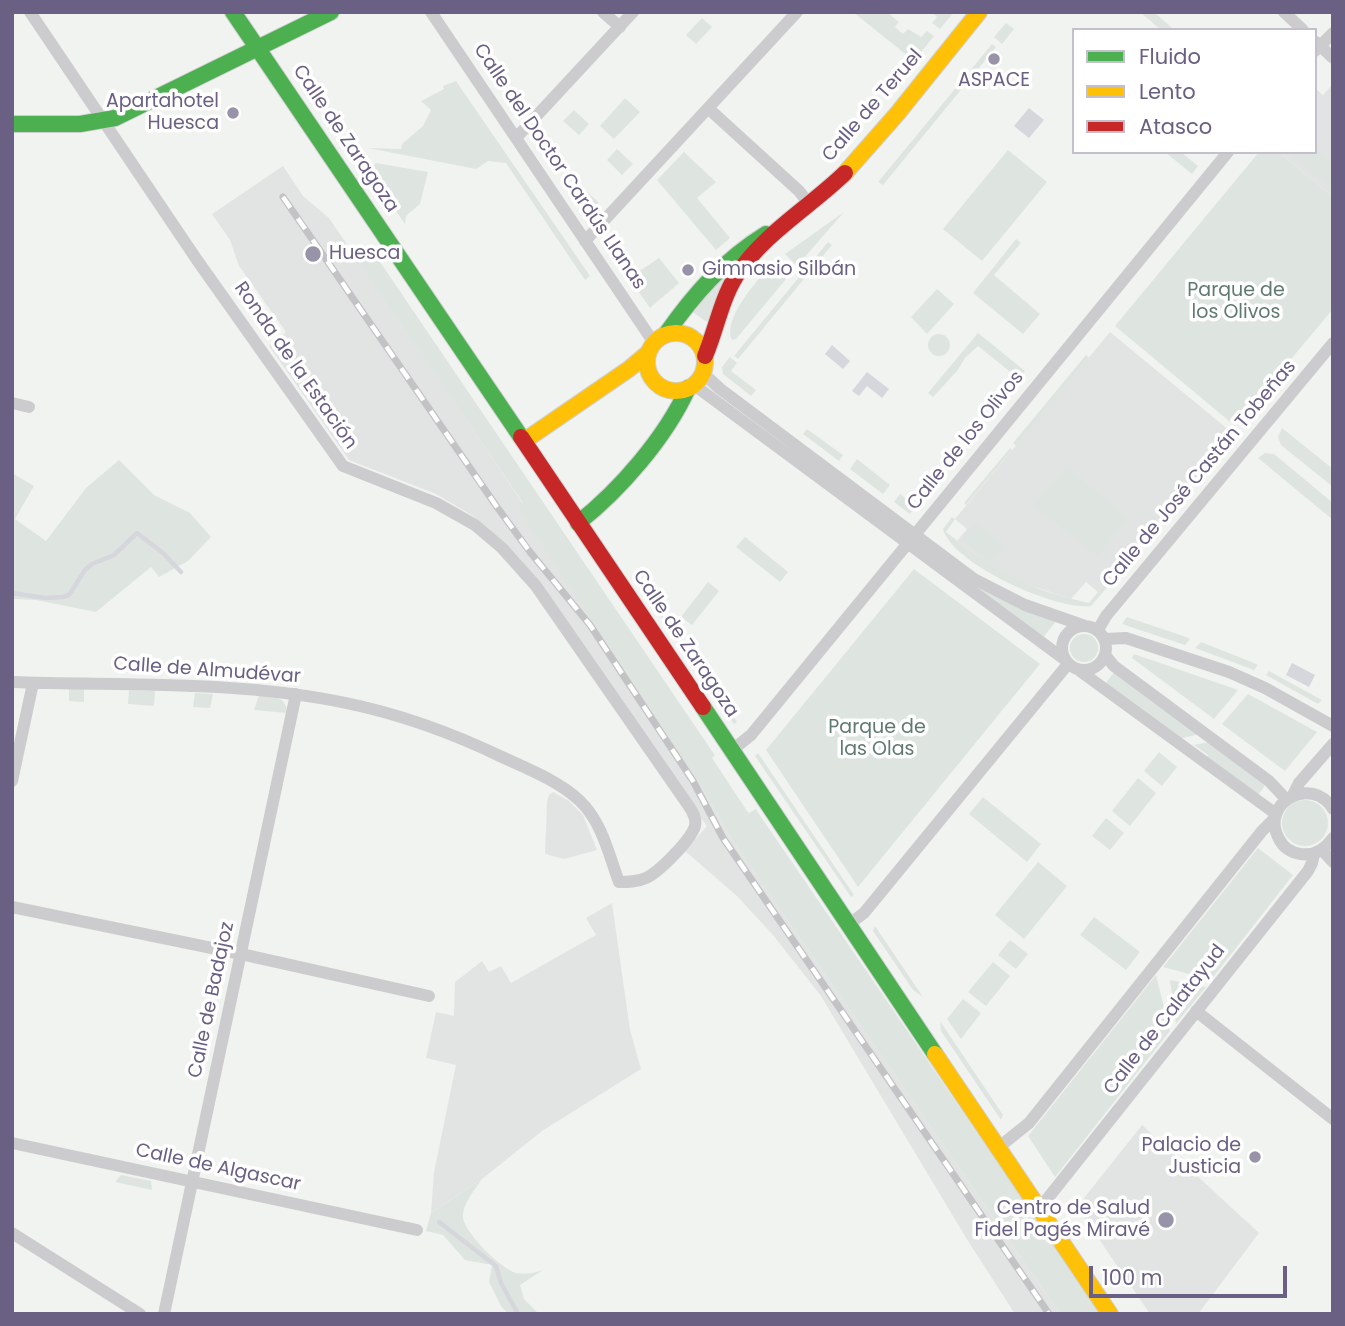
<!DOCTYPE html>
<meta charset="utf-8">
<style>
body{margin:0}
#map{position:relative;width:1345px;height:1326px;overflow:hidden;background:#f1f3f0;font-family:Poppins,sans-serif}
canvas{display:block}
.frame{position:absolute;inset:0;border:14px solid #6a6083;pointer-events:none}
.legend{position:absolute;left:1072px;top:28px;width:245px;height:126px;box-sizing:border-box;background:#fff;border:2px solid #c3bfcd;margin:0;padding:9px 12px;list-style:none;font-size:21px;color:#6a6083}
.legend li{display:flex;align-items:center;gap:14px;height:35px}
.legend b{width:35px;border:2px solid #c3bfcd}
.scale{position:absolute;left:1089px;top:1266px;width:198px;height:32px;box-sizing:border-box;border:4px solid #6a6083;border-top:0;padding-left:9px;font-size:21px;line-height:24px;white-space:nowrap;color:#6a6083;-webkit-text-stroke:5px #fff;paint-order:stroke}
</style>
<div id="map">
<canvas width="1345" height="1326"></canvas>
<div class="frame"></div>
<ul class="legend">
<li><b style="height:9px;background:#4caf50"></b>Fluido</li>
<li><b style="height:9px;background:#ffc107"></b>Lento</li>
<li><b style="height:9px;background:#c62828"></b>Atasco</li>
</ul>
<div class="scale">100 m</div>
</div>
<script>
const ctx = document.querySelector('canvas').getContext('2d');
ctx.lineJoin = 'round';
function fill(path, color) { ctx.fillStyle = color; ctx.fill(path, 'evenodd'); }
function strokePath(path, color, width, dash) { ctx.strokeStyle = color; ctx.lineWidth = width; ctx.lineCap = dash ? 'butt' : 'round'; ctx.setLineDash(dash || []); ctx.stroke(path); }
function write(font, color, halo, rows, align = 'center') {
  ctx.font = font + ' Poppins,sans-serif'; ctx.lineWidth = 7; ctx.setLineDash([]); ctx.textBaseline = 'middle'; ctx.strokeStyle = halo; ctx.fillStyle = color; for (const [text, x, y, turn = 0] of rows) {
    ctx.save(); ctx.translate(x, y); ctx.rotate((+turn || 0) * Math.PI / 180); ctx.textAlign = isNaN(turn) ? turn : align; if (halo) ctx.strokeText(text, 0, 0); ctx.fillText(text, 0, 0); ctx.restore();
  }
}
fill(new Path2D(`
 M1331,86L1333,87V197L1279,152H1315V88L1323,95Z
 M283,166L303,196L329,218L472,428L523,504L518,508L540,540L569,574L705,793L730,837L1060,1314H1015L968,1241L821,996L773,935L737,896L685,851L707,826L490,530L473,516L436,494L349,460L269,346L286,332L239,266L230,240L212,214Z
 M1110,332L1230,431L1098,592L1086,582L1071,599L1017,581L994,568L957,541L967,529L955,519Z
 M553,792L569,801L583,815L597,850L564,859L545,854L547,802L549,795Z
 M612,903L630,1030L641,1069L542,1131L482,1179L431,1213L434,1172L456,1065L426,1058L436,1012L454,1016L455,982L482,961L489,972L501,966L511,983L596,935L586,918Z
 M1142,1125L1259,1233L1198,1314H1150L1077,1207Z`), '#e2e4e4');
fill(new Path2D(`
 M853,12H887L899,22L895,27L903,34L908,29L921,37L927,31L934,36L914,61Z
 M932,12H954L940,29L932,23L937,17Z
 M1140,12H1154L1172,28L1161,30Z
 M702,18L712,27L696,44L686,35Z
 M1006,23L1014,29L1002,44L994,37Z
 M992,44L996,47L883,185L878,182Z
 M456,81L590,276L585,280L506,163L488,161L476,169L368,148L401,149L402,144L423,126L431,110L421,101L444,89L443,86Z
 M625,98L640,112L614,139L600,126Z
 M574,110L589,124L579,135L563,121Z
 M1315,147L1333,164V190L1288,152H1315Z
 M617,149L633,164L622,175L607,160Z
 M1008,150L1047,182L982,261L943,229Z
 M684,152L716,182L697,198L730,238L716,250L657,180Z
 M1165,152H1181L1198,166L1192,174Z
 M1259,152H1279L1333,197V309L1235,426L1115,326Z
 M376,163L428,172L420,204L406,216L405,224L367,170Z
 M579,184L599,203L588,215L572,192Z
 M844,212L797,266L785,254Z
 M1016,239L1021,243L994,275L1040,314L1023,334L973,293Z
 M828,242L832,245L738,359L734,356Z
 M374,253L712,751L715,755L712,758L747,811L749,813L756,809L757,811L1101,1314H1060L730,837L705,793L517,508L523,503L359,263Z
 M659,258L679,283L650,308L629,278Z
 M780,258L792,272L736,339L732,340C721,318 764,271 780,258Z
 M729,270L707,322L691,311Z
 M937,289L954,304L927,334L911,317Z
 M978,333L1025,371L1019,379L978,346L965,358L957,371L933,397L928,393Z
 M928 345a11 11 0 1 1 22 0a11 11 0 1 1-22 0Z
 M1086,355L1089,358L1016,446L1013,443Z
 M730,357L737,363L731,371L756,390L751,396L723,374L722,367Z
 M1282,428L1333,469V487L1281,445L1278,437Z
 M807,429L843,455L839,461L803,434Z
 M1230,431L1233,433L1114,578L1111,576Z
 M1010,448L1012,450L966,505L964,503Z
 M1265,453L1274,454L1333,503V520L1258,458Z
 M857,459L890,485L883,494L850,469Z
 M119,460L154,495L190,513L211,537L188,561L159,577L151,567L96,612L36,600L12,599V473L34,486L15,519L46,541L86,488Z
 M1066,467L1129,518L1097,557L1034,505Z
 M900,494L916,506L910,514L894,502Z
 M952,517L955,519L946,532C995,571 1026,589 1089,603L1106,582L1109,585L1091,606C1057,611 952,564 943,529Z
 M976,522L1006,546L991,564L962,540Z
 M745,537L788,572L780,582L736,547Z
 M931,551L1057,620L1042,639Z
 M914,569L1040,664L858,887L766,750Z
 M641,580L737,722L734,724L637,582Z
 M708,582L719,591L692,625L681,617Z
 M1127,617L1186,637L1190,639L1185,645L1122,624Z
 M1070 648a14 14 0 1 1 28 0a14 14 0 1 1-28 0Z
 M1201,642L1254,663L1258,665L1254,670L1195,648Z
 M1134,654L1238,690L1214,719L1132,658Z
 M1115,671L1199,734L1179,739L1105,684Z
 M1269,671L1322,700L1318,704L1266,675Z
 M69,688L84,689V702L69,701Z
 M129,690L155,691L154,706L128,704Z
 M195,693L213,694L210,708L193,707Z
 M1248,694L1317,732L1285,771L1222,724Z
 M259,695C273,697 287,696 287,713L254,710Z
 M1209,742L1266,784L1257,797L1206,759L1208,755L1194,745Z
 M1159,752L1177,767L1162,786L1144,771Z
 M758,753L854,895L851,897L755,756Z
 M1138,778L1156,793L1130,826L1112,811Z
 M983,797L1041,844L1027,862L969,814Z
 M1282 823a23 23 0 1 1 46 0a23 23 0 1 1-46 0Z
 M1106,818L1124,833L1110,850L1092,836Z
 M1258,848L1293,875L1211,980L1163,967Z
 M1038,862L1067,886L1024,939L995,915Z
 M1094,917L1140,952L1126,970L1080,935Z
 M875,926L923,997L913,990L873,931Z
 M1010,940L1028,954L1016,969L998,955Z
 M993,962L1010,976L986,1006L968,992Z
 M1156,975L1170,1031L1055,1177L1028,1136Z
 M1170,980L1206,987L1176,1024Z
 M963,999L981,1013L961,1039L947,1019Z
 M940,1021L1003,1115L1001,1120L941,1031Z
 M121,1175L151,1181L152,1190L115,1182Z
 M482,1179C475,1190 462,1204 463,1218C465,1233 501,1269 516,1273C525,1275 534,1273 543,1270L520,1285L524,1299L539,1314H508L501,1306L489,1282L492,1265L465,1260L443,1235L426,1231L431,1213Z`), '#dee5e0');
fill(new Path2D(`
 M1029,108L1044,120L1029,138L1014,126Z
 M832,345L850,361L843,369L825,354Z
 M867,372L889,389L882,398L867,386L859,396L852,391Z
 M1292,663L1315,675L1309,687L1286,675Z`), '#d6d6dd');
strokePath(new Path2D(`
 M12,593L45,598L63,597L69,595L85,570L92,564L114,555L137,533L163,553L181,572
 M439,1222L496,1266L501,1283L518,1314`), '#d6d6dd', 4.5);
const fast = new Path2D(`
 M233,12L521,437
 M12,124H80L115,118L331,12
 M666,334C694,294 724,260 766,234
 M578,523C620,490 666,437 688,388
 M703,707L935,1054`);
const slow = new Path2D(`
 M845,173L897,114L979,12
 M647 362a29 29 0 1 1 58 0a29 29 0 1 1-58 0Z
 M524,441L629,369L648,353
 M935,1054L1110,1314`);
const jam = new Path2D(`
 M705,356C716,330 721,300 736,276C763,234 810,207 845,173
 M521,437L703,707`);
strokePath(fast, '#cfcfd1', 18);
strokePath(slow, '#cfcfd1', 18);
strokePath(jam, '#cfcfd1', 18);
strokePath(new Path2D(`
 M431,12L654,343
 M603,12L620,27
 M1284,12L1303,30
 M1316,42L1333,58
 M1315,51L1333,33
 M709,109L799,191L810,205
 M516,138L633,12
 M585,241L797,12
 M703,373L719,388L974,579L1025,605L1085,626
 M694,385L1064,659
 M12,403L29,407
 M1062 648a22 22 0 1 1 44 0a22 22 0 1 1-44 0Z
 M1098,630L1106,616L1333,343
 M1105,639L1126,638L1229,672L1265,688L1333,726
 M1105,655L1114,666L1269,781L1286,799
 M1080,671L1276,814
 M12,682C124,686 236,680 346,703C400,714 452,733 502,757C528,769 559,781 580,801C602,822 609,855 619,882C628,882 637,882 646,878C659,872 691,840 695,826C697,818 692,811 688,805L536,586L502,548L475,525L436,503L343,466L197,260L30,12
 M731,751L751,735L1228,152
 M12,781L33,683
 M1293,795L1299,783L1333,744
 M1333,809C1312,774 1259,803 1279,839C1283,847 1291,853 1301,854C1314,856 1325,849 1333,838
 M1322,850L1333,862
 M12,907L241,954L429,996
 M848,925L864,913L1068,664
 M1196,1011L1333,1119
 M12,1143L417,1230
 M999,1147L1029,1123L1262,831L1275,818
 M1040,1208L1308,871L1312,863L1314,854
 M12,1233L140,1314
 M164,1314L296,694`), '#ccccce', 12);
strokePath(fast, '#4caf50', 16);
strokePath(slow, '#ffc107', 16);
strokePath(jam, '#c62828', 16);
const rail = new Path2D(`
 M283,197L497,507L530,552L590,625L693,781L723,838L1049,1314`);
strokePath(rail, '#c3c3c5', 7);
strokePath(rail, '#fff', 4.5, [13]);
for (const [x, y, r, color] of [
 [994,59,7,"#9993a9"],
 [233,113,7,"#9993a9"],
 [313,254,9,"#9993a9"],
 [688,270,7,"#9993a9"],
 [1255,1157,7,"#9993a9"],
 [1166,1220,9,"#9993a9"]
]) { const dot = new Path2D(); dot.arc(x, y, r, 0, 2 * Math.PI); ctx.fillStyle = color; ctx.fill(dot); strokePath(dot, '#fff', 2.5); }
write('19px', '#6a6083', '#fff', [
 ["ASPACE",994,81,"center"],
 ["Apartahotel",219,102],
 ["Huesca",219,124],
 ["Huesca",329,254,"left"],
 ["Gimnasio Silbán",702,270,"left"],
 ["Palacio de",1241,1146],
 ["Justicia",1241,1168],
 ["Centro de Salud",1150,1209],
 ["Fidel Pagés Miravé",1150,1231]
], 'right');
write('19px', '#6a6083', '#fff', [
 ["Calle de Teruel",873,106,-49],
 ["Calle de Zaragoza",345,139,56],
 ["Calle del Doctor Cardús Llanas",559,167,56],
 ["Ronda de la Estación",295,366,55],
 ["Calle de los Olivos",966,441,-51],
 ["Calle de José Castán Tobeñas",1200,474,-50],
 ["Calle de Zaragoza",685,644,56],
 ["Calle de Almudévar",207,671,4],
 ["Calle de Badajoz",212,1000,-78],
 ["Calle de Calatayud",1165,1020,-52],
 ["Calle de Algascar",218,1168,12]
]);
write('19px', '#5f7a70', '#fff', [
 ["Parque de",1236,291],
 ["los Olivos",1236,313],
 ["Parque de",877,728],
 ["las Olas",877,750]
]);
</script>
